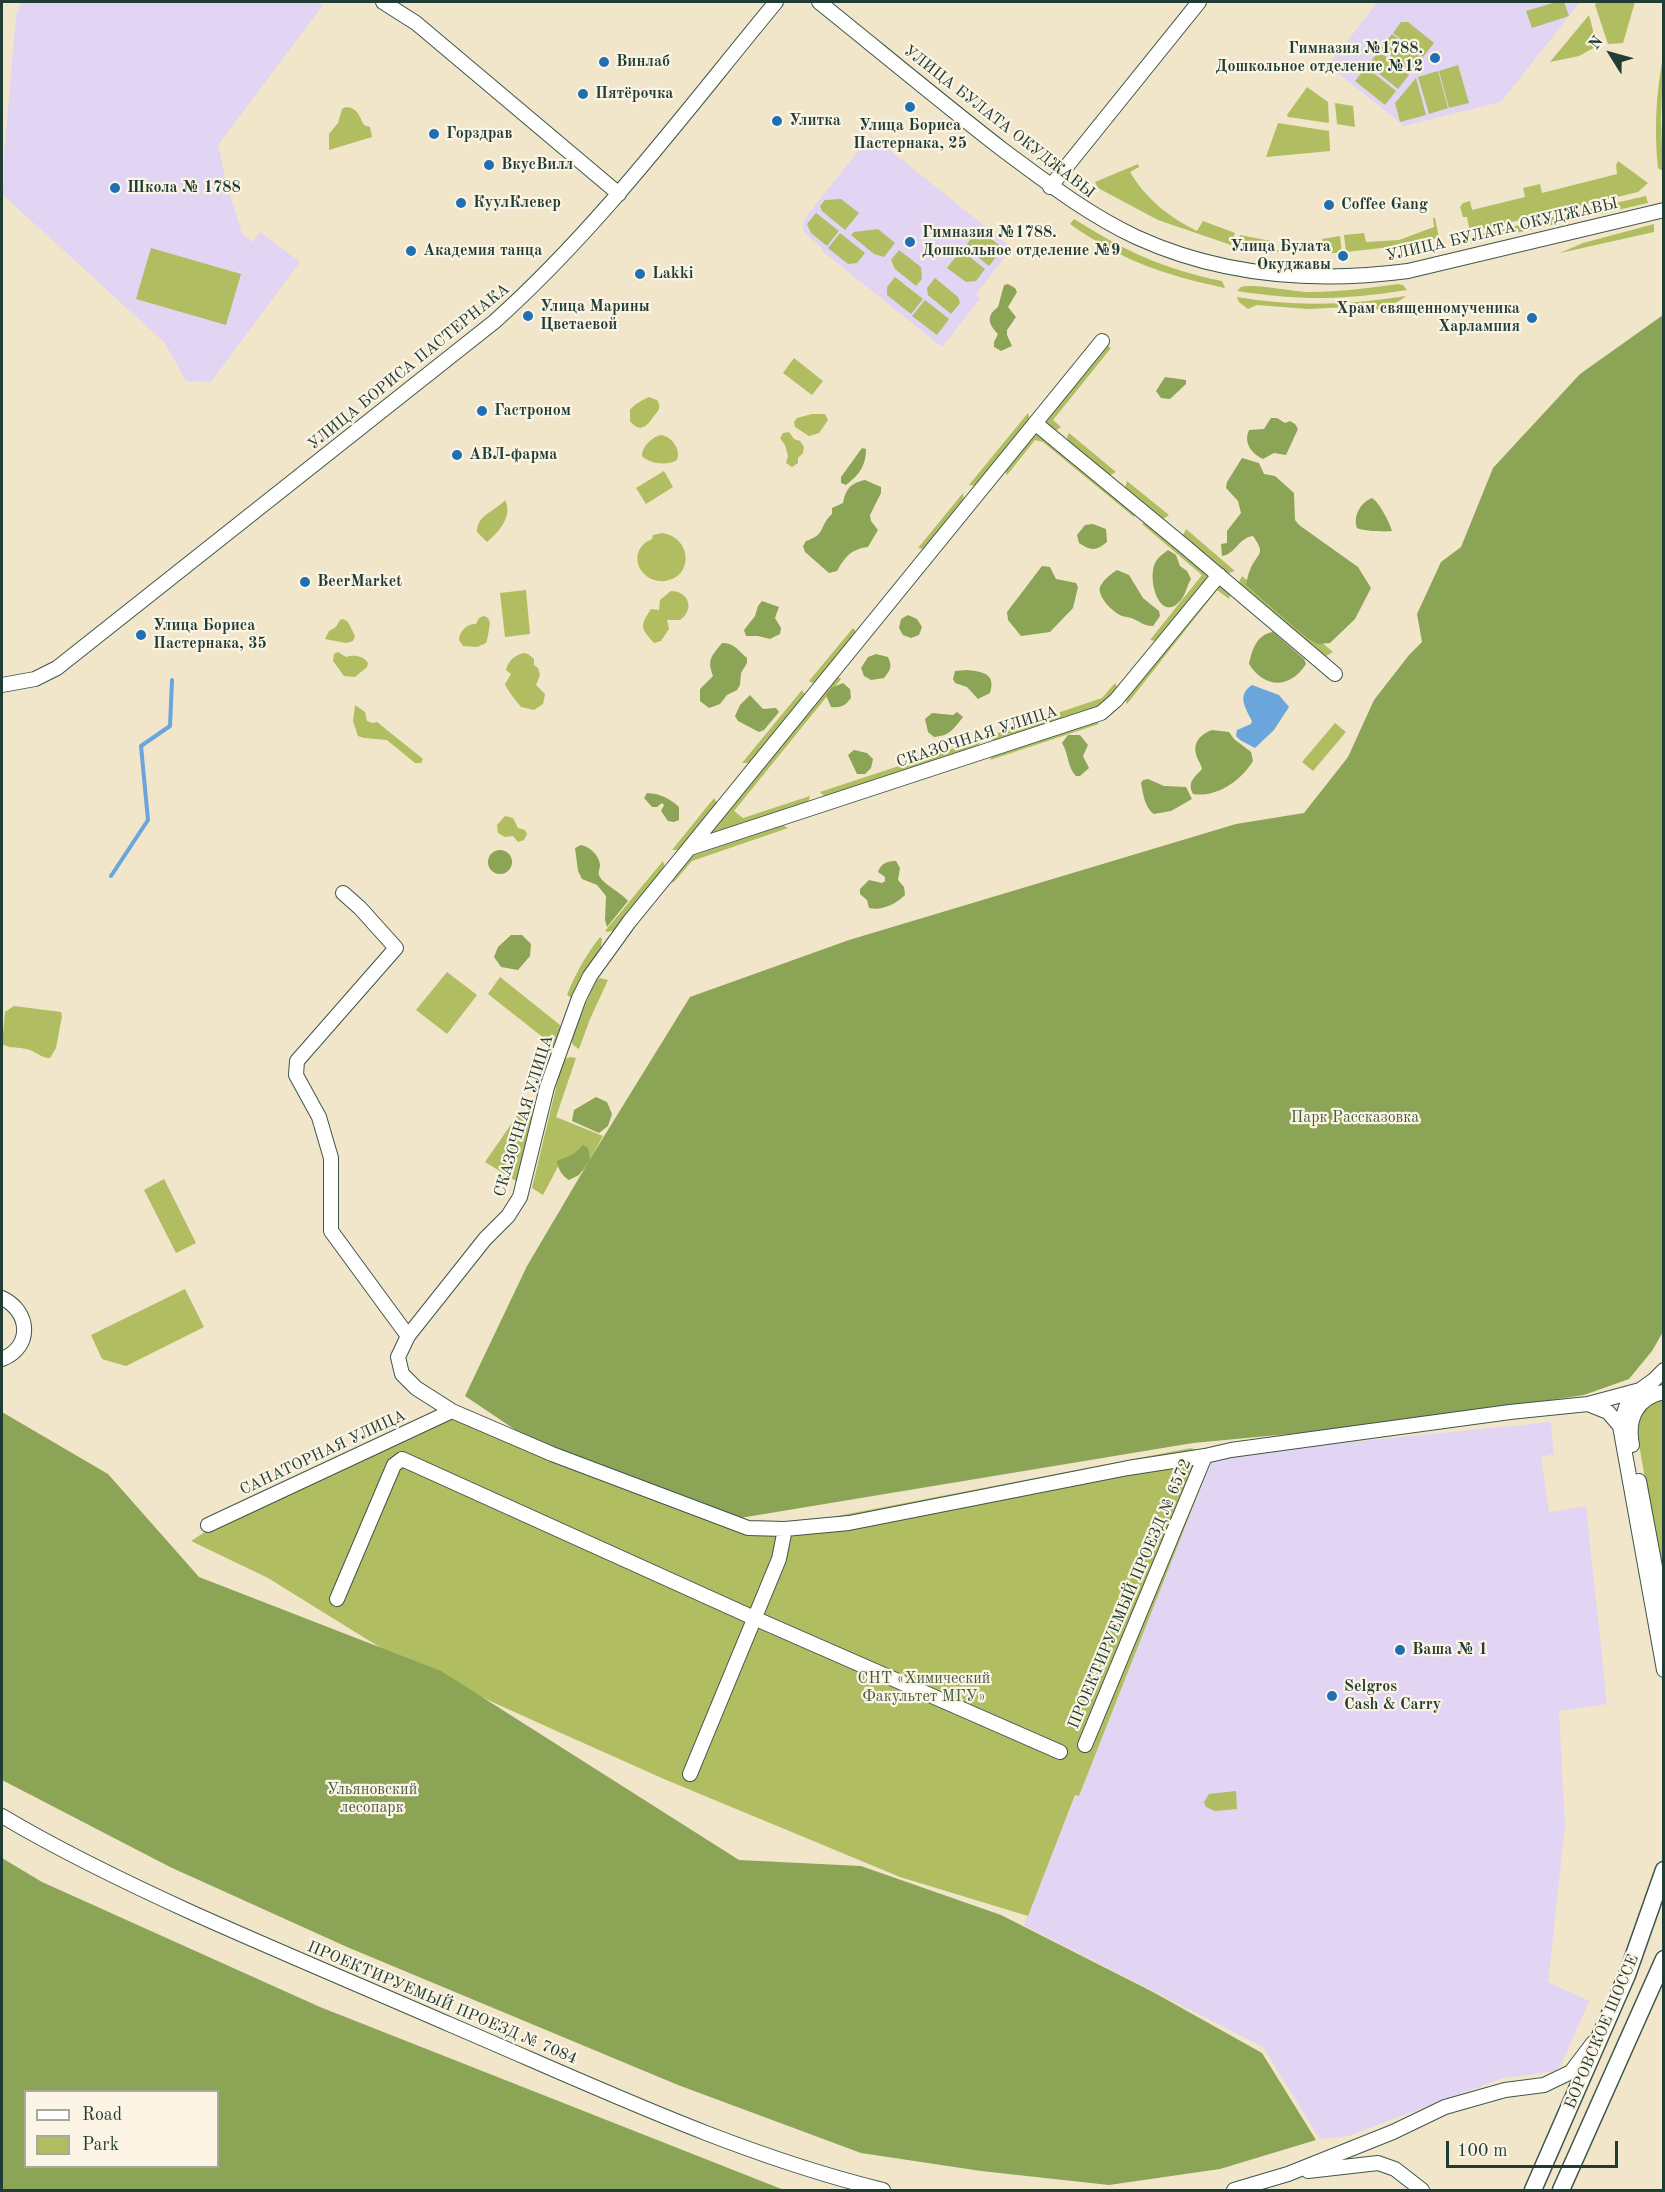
<!DOCTYPE html>
<meta charset="utf-8">
<style>
body{margin:0}
#map{position:relative;width:1665px;height:2192px;overflow:hidden;background:#f1e6c9;font-family:"Old Standard TT",serif}
canvas{display:block}
.frame{position:absolute;inset:0;border:3px solid #1f3d34;pointer-events:none}
.legend{position:absolute;left:24px;top:2090px;width:195px;height:78px;box-sizing:border-box;background:#fcf5e5;border:2px solid #a4ab9e;margin:0;padding:8px 10px;list-style:none;font-size:18px;color:#1f3d34}
.legend li{display:flex;align-items:center;gap:12px;height:30px}
.legend b{width:30px;border:2px solid #a4ab9e}
.north{position:absolute;left:1581px;top:24px;width:60px;height:60px;-webkit-text-stroke:4px #fcf5e5;paint-order:stroke;rotate:307deg;font-size:16px;font-weight:700;line-height:24px;text-align:center;color:#1f3d34}
.north::after{content:'';display:block;margin:auto;width:21px;height:27px;background:#1f3d34;clip-path:polygon(50% 0,100% 100%,50% 72%,0 100%)}
.scale{position:absolute;left:1446px;top:2141px;width:172px;height:27px;box-sizing:border-box;border:3px solid #1f3d34;border-top:0;padding-left:8px;font-size:18px;line-height:21px;white-space:nowrap;color:#1f3d34;-webkit-text-stroke:4px #fcf5e5;paint-order:stroke}
</style>
<div id="map">
<canvas width="1665" height="2192"></canvas>
<div class="frame"></div>
<ul class="legend">
<li><b style="height:8px;background:#fff"></b>Road</li>
<li><b style="height:16px;background:#b0bd60"></b>Park</li>
</ul>
<div class="north">N</div>
<div class="scale">100 m</div>
</div>
<script>
const ctx = document.querySelector('canvas').getContext('2d');
ctx.lineJoin = 'round';
function fill(path, color) { ctx.fillStyle = color; ctx.fill(path, 'evenodd'); }
function strokePath(path, color, width, dash) { ctx.strokeStyle = color; ctx.lineWidth = width; ctx.lineCap = dash ? 'butt' : 'round'; ctx.setLineDash(dash || []); ctx.stroke(path); }
function write(font, color, halo, rows, align = 'center') {
  ctx.font = font + ' "Old Standard TT",serif'; ctx.lineWidth = 4.5; ctx.setLineDash([]); ctx.textBaseline = 'middle'; ctx.strokeStyle = halo; ctx.fillStyle = color; for (const [text, x, y, turn = 0] of rows) {
    ctx.save(); ctx.translate(x, y); ctx.rotate((+turn || 0) * Math.PI / 180); ctx.textAlign = isNaN(turn) ? turn : align; if (halo) ctx.strokeText(text, 0, 0); ctx.fillText(text, 0, 0); ctx.restore();
  }
}
fill(new Path2D(`
 M21,2H317L323,5L218,145L226,181L242,234L253,242L260,232L300,262L211,382L186,381L165,343L3,195L4,157L16,16Z
 M1378,2H1580L1501,102L1404,126L1328,65Z
 M871,135L1012,248L976,294L980,299L942,347L822,251L823,249L804,232L803,223L805,218Z
 M1551,1422L1554,1454L1541,1457L1549,1512L1586,1506L1607,1704L1559,1711L1565,1826L1548,1982L1589,2001L1561,2065L1554,2071L1500,2079L1348,2136L1320,2139L1263,2047L1024,1925L1076,1794L1079,1796L1213,1456Z`), '#e2d4f3');
fill(new Path2D(`
 M1556,2H1564L1569,16L1532,28L1526,11Z
 M1597,2H1635L1623,43L1608,44L1595,5Z
 M1589,15L1597,46L1579,56L1550,62Z
 M1401,22H1408L1434,43L1423,57L1393,33Z
 M1392,34L1422,58L1411,72L1381,48Z
 M1379,51L1409,75L1398,89L1368,65Z
 M1663,57L1661,119L1663,171L1658,168C1654,130 1656,94 1663,57Z
 M1458,65L1469,103L1449,108L1439,71Z
 M1366,67L1396,91L1385,105L1355,81Z
 M1438,71L1448,108L1429,114L1418,77Z
 M1416,78L1426,115L1400,122L1395,103Z
 M1307,87L1328,102L1329,123L1288,117L1287,115Z
 M1335,103L1353,106L1355,127L1337,124Z
 M346,107C358,108 359,116 364,125L370,127L372,137L329,150V134L338,123L342,109Z
 M1278,123L1329,131L1330,151L1266,157Z
 M1618,161L1648,183L1638,192L1470,232L1467,217H1463L1460,207L1463,203L1470,201L1472,210L1525,197L1523,188L1540,184L1542,193L1617,174L1616,165Z
 M1138,164L1139,167L1130,172C1146,199 1169,217 1197,231L1203,221L1235,233L1231,245L1158,220L1098,188L1095,182Z
 M1646,196L1648,203L1472,243L1466,237Z
 M841,199L859,213L845,230L822,211L820,206L825,200Z
 M816,213L839,231L827,246L811,233L807,224Z
 M1433,218H1435L1439,238L1399,246L1346,252L1344,235L1364,233L1366,242L1399,240L1434,227Z
 M1074,219C1125,251 1163,269 1222,281L1225,288C1164,275 1122,261 1070,224Z
 M1654,224V232L1560,253L1583,243Z
 M878,229L895,243L884,257L874,254L851,235L854,232Z
 M978,229L1003,248L989,266L965,247Z
 M840,233L865,253L857,263L848,264L828,248Z
 M1240,235L1271,241L1270,250L1296,251L1323,248L1322,239L1340,236L1342,253H1287L1236,246Z
 M151,248L241,274L226,325L136,299Z
 M899,250L921,267L922,279L916,286L895,269L891,260Z
 M961,250L985,269L976,281L966,282L947,268Z
 M895,277L923,299L911,314L887,295V287Z
 M935,278L958,297L960,303L951,314L928,295L927,288Z
 M1398,284L1403,285L1407,290C1344,300 1301,301 1237,291L1241,287C1256,283 1292,292 1310,292C1340,292 1369,288 1398,284Z
 M1406,296C1399,303 1388,304 1379,310L1369,306L1308,309L1257,305L1248,309L1239,302L1237,297C1294,307 1349,305 1406,296Z
 M925,300L949,319L937,335L912,316Z
 M1106,345L1111,348L1053,420L1061,427L1055,431L1046,424L1045,420Z
 M794,358L823,381L812,395L783,373Z
 M649,397L657,400C662,409 658,411 653,417C647,427 639,433 630,421V410C633,405 644,399 649,397Z
 M1028,413L1030,419L976,486L969,485Z
 M812,414H825L828,420L819,433L809,436L795,427L794,422L797,418Z
 M789,432L794,439L800,441L804,447L803,453L798,458V463L792,467L786,463L788,456L785,445L780,438L783,433Z
 M1036,432L1135,513L1134,517L1043,442L1035,440L1007,475L1004,469Z
 M1069,433L1116,472L1109,476L1106,474L1069,444L1067,437Z
 M662,435C673,438 681,450 677,460C667,466 650,464 642,456C642,446 653,436 662,435Z
 M664,471L673,487L646,504L636,488Z
 M1127,481L1169,515L1163,519L1159,518L1127,491L1125,488Z
 M963,493L964,501L924,549L918,548Z
 M505,500C513,516 499,532 487,542L477,532C477,514 495,512 505,500Z
 M1144,523H1147L1208,574L1206,581L1156,641L1150,640L1202,575L1142,524Z
 M1186,529L1235,571L1229,573L1225,572L1184,538L1183,535Z
 M662,533C692,537 694,577 665,581C639,584 625,550 652,539L653,535Z
 M1242,576L1333,652L1326,656L1321,655L1238,584Z
 M1219,585L1230,595L1229,599L1217,590L1127,704L1125,699Z
 M526,590L530,634L505,637L500,593Z
 M671,591C689,591 695,610 680,620H667L669,629L661,641L654,643C641,628 639,627 651,609L659,610L660,600Z
 M484,616L488,618L490,623C489,628 488,638 486,643L477,647L463,646L459,640C459,632 467,623 476,624L479,618Z
 M343,619L348,622L355,636L353,641L346,643L325,639L329,631L336,627L340,620Z
 M853,628L855,630V636L818,681L812,683L809,681Z
 M338,652L346,657C353,654 364,656 368,663L367,667L355,677L344,676L333,661L334,654Z
 M523,653L528,654L534,659V665L538,668L540,675L536,685L545,694L543,704L534,710L521,707C517,702 507,690 505,684L511,674L506,670C508,661 514,656 523,653Z
 M838,677L841,679L734,811L743,818L810,796L808,803L710,836L709,834L835,678Z
 M1115,683L1118,689L1103,706L998,741H994L989,736L1102,698Z
 M802,690L805,695L803,699L751,763H742Z
 M355,705L365,712L367,721L373,723L377,722L423,759L421,763H415L387,740L364,738L358,736L353,721Z
 M1096,721L1099,724L990,760L992,756Z
 M1335,723L1346,732L1313,771L1302,762Z
 M981,739V742L976,748L825,797L820,792Z
 M714,798L717,803L716,807L679,850H672Z
 M505,816L513,818L518,828L525,830L527,834L524,840L518,842L513,836L505,837L498,833L497,825Z
 M783,825L788,828L692,861L673,883L672,882L692,856Z
 M663,861L665,868L663,871L615,930L608,932L605,931Z
 M600,937L602,939L601,948L586,969L573,996L570,997L567,995C575,974 586,955 600,937Z
 M447,972L477,995L447,1034L416,1010Z
 M500,977L560,1025V1030L554,1046L488,994Z
 M600,978L608,980L590,1019L579,1049L573,1045L571,1039L595,981Z
 M14,1006L61,1012L62,1016L56,1048L50,1058C41,1058 35,1051 27,1049C18,1047 10,1049 2,1044L5,1012Z
 M570,1057L576,1058L556,1117L603,1136L583,1171L561,1161L543,1195L532,1188L559,1075L565,1059Z
 M521,1110L534,1118L519,1180L516,1181L485,1162Z
 M164,1179L196,1243L176,1253L144,1190Z
 M185,1289L204,1327L126,1366L102,1359L91,1335Z
 M1663,1397V1581L1637,1433C1637,1415 1647,1402 1663,1397Z
 M452,1418L754,1532L1191,1448L1213,1456L1079,1796L1075,1795L1028,1916L900,1877L664,1779L552,1729L402,1661L268,1578L191,1541L214,1526Z
 M1236,1791L1237,1809L1215,1811L1206,1807L1204,1802L1209,1794Z`), '#b0bd60');
fill(new Path2D(`
 M1008,284L1015,288L1017,292L1008,307L1016,317L1007,330V335L1012,346L1001,351L994,347V342L998,334C988,324 986,316 998,307L1004,285Z
 M1663,315L1664,1330L1652,1351L1629,1379L1584,1395L1395,1424L1193,1443L740,1518L555,1448L517,1431L465,1396L527,1266L589,1161L579,1175L569,1180C562,1176 558,1169 557,1161L574,1154L583,1145L588,1148L590,1159L690,997L849,940L1236,824L1304,813L1348,757L1374,700L1409,655L1422,642L1417,614L1441,562L1461,547L1493,468L1580,374Z
 M1165,377L1186,380V384L1170,399L1161,398L1156,391Z
 M1271,418H1277L1285,423L1290,421L1295,424L1298,429L1286,455L1274,453L1263,459C1252,454 1243,443 1249,430L1264,429Z
 M862,448L866,449C866,466 859,475 846,485L841,483V477Z
 M1242,458L1259,463L1264,474L1275,476L1294,493L1295,520L1299,525L1358,567L1371,588L1355,619L1330,643L1318,644L1307,638L1246,585C1247,580 1248,574 1250,570C1257,552 1267,556 1253,536C1238,538 1236,554 1222,556L1221,544L1227,543V531L1241,513L1238,501L1226,488L1227,482Z
 M865,480L881,487V493L870,515L871,521L878,530L868,547C851,549 845,557 837,571L829,573L805,552L803,546L806,541C827,534 818,527 832,514V508L843,503C846,488 851,483 865,480Z
 M1372,498C1379,502 1390,523 1392,531C1386,532 1362,531 1357,528C1353,516 1360,503 1372,498Z
 M1093,524L1106,529L1107,542C1096,551 1091,551 1079,543L1077,535L1085,525Z
 M1168,550L1176,555L1180,566L1187,571L1191,579C1187,585 1186,594 1181,600C1160,625 1147,580 1155,563C1158,557 1163,554 1168,550Z
 M1042,566L1050,567L1056,579L1076,583L1078,587L1073,608L1050,632L1021,636L1008,620L1007,612Z
 M1117,570L1129,575L1143,598L1159,611L1160,616L1153,626C1143,626 1140,621 1131,618C1128,617 1125,617 1122,616C1114,613 1097,597 1100,587C1103,580 1111,574 1117,570Z
 M762,601L779,607L775,618L781,628L780,634L770,639L758,636H746L744,630L755,616L758,606Z
 M908,615L917,619L922,627L919,635L911,638L903,635L899,628L901,619Z
 M1273,632L1304,659L1306,664C1290,689 1265,689 1249,664C1252,650 1257,634 1273,632Z
 M722,643C733,642 739,651 747,658V663L741,673L740,685L737,690L727,695L720,704L709,708L700,701V689L713,676C707,659 711,657 722,643Z
 M876,654L888,657C893,667 890,670 884,678L871,680L864,676L861,668L868,657Z
 M968,670C984,672 996,674 990,693L978,699L967,687L955,683L953,679L955,671Z
 M843,683L850,689L851,698C845,706 841,708 831,707L826,695L831,688Z
 M750,695L763,709L776,708L779,712L764,730L759,732L738,721L735,716L740,705Z
 M957,712L963,717C954,729 949,736 934,737L928,732L925,719L932,713L953,715Z
 M1212,730L1229,732L1234,739L1251,752L1253,761C1241,781 1216,798 1193,794C1187,782 1194,778 1202,769C1201,763 1197,760 1196,754C1193,742 1201,734 1212,730Z
 M1068,735H1080L1088,745L1083,756L1089,768L1080,776H1076C1067,767 1069,754 1062,743Z
 M854,750L867,753L873,759L871,768L865,774H857L848,755Z
 M1148,779L1164,786L1186,787L1192,799L1171,811L1154,814C1145,808 1143,794 1141,783L1143,780Z
 M647,793C661,794 669,798 679,807V820L674,822L668,821L661,811L664,805L662,803L657,807H652L644,798Z
 M581,845C590,847 599,855 600,865C600,868 598,872 599,875C601,883 622,893 628,901L607,927L605,920L606,896L597,885L582,879L578,871L575,848Z
 M488 862a12 12 0 1 1 24 0a12 12 0 1 1-24 0Z
 M896,861L900,868L898,880L904,887L905,895C896,904 882,911 869,908L867,900L860,894V889L869,880L882,883L885,881V877L878,872C881,863 888,861 896,861Z
 M511,935H522L531,944L530,956L518,970L501,967L494,957L498,947Z
 M596,1097L607,1102L612,1114L608,1126L599,1133L572,1121L574,1110Z
 M2,1412L108,1474L199,1577L441,1671L739,1860L861,1866L1001,1915L1153,1992L1262,2053L1316,2140L1220,2169L1109,2185L981,2171L861,2153L678,2085L347,1947L170,1867L2,1780Z
 M2,1858L42,1882L320,2007L784,2190H2ZM26,2092H218V2166H26Z`), '#8ca456');
fill(new Path2D(`
 M1252,685L1279,695L1289,707L1274,730L1255,748L1240,740L1236,736L1237,730L1251,724L1252,721C1246,709 1236,695 1252,685Z`), '#6aa6db');
strokePath(new Path2D(`
 M111,876L148,820L141,746L170,726L172,680`), '#6aa6db', 4);
const minor = new Path2D(`
 M383,2L416,23L619,194
 M819,2C880,51 941,102 1003,150C1046,182 1087,214 1136,237C1221,276 1316,283 1408,271L1664,210
 M1050,187L1199,2
 M1102,341L629,922L590,976L579,998L547,1087L520,1197L508,1216L485,1239L408,1336L398,1357L402,1374L416,1388L452,1411L552,1454L748,1528L785,1529L849,1523L1128,1468L1205,1456L1231,1450L1510,1412L1588,1404L1640,1390L1654,1380L1664,1370
 M1035,423L1183,545L1335,674
 M2,685L35,679L57,668L494,322C600,227 685,112 776,2
 M690,848L1101,713L1116,700L1219,575
 M343,893L360,908L396,948L297,1061L296,1075L319,1117L331,1158V1231L408,1336
 M2,1298C30,1311 33,1347 2,1359
 M1638,1391L1626,1407L1620,1426L1664,1670
 M1588,1404L1608,1412L1620,1426
 M1632,1445C1627,1420 1636,1397 1664,1392
 M1639,1481L1664,1615
 M208,1525L452,1411
 M337,1599L394,1465L402,1459L754,1618L1060,1752
 M1085,1745L1205,1456
 M690,1774L779,1559L785,1529
 M2,1816C64,1853 129,1884 195,1914C280,1952 366,1988 451,2025C592,2085 735,2154 883,2190
 M1308,2171L1378,2163L1395,2169L1422,2190
 M1234,2190L1288,2174L1393,2132L1445,2107L1505,2090L1544,2085L1571,2072L1593,2043`);
const major = new Path2D(`
 M1533,2190L1627,1975L1664,1870
 M1561,2190L1664,1959`);
strokePath(minor, '#3e564a', 16);
strokePath(major, '#3e564a', 19);
strokePath(minor, '#fff', 14);
strokePath(major, '#fff', 16);
for (const [x, y, r, color] of [
 [1435,58,6,"#1f6fb2"],
 [604,62,6,"#1f6fb2"],
 [583,94,6,"#1f6fb2"],
 [910,107,6,"#1f6fb2"],
 [777,121,6,"#1f6fb2"],
 [434,134,6,"#1f6fb2"],
 [489,165,6,"#1f6fb2"],
 [115,188,6,"#1f6fb2"],
 [461,203,6,"#1f6fb2"],
 [1329,205,6,"#1f6fb2"],
 [910,242,6,"#1f6fb2"],
 [411,251,6,"#1f6fb2"],
 [1343,256,6,"#1f6fb2"],
 [640,274,6,"#1f6fb2"],
 [528,316,6,"#1f6fb2"],
 [1532,318,6,"#1f6fb2"],
 [482,411,6,"#1f6fb2"],
 [457,455,6,"#1f6fb2"],
 [305,582,6,"#1f6fb2"],
 [141,635,6,"#1f6fb2"],
 [1400,1650,6,"#1f6fb2"],
 [1332,1696,6,"#1f6fb2"]
]) { const dot = new Path2D(); dot.arc(x, y, r, 0, 2 * Math.PI); ctx.fillStyle = color; ctx.fill(dot); strokePath(dot, '#fcf5e5', 2); }
write('bold 16px', '#1f3d34', '#fcf5e5', [
 ["Гимназия №1788.",1423,49,"right"],
 ["Дошкольное отделение №12",1423,67,"right"],
 ["Винлаб",616,62],
 ["Пятёрочка",595,94],
 ["Улитка",789,121],
 ["Улица Бориса",910,126,"center"],
 ["Пастернака, 25",910,144,"center"],
 ["Горздрав",446,134],
 ["ВкусВилл",501,165],
 ["Школа № 1788",127,188],
 ["КуулКлевер",473,203],
 ["Coffee Gang",1341,205],
 ["Гимназия №1788.",922,233],
 ["Дошкольное отделение №9",922,251],
 ["Улица Булата",1331,247,"right"],
 ["Окуджавы",1331,265,"right"],
 ["Академия танца",423,251],
 ["Lakki",652,274],
 ["Улица Марины",540,307],
 ["Цветаевой",540,325],
 ["Храм священномученика",1520,309,"right"],
 ["Харлампия",1520,327,"right"],
 ["Гастроном",494,411],
 ["АВЛ-фарма",469,455],
 ["BeerMarket",317,582],
 ["Улица Бориса",153,626],
 ["Пастернака, 35",153,644],
 ["Ваша № 1",1412,1650],
 ["Selgros",1344,1687],
 ["Cash & Carry",1344,1705]
], 'left');
write('16px', '#1f3d34', '#fcf5e5', [
 ["УЛИЦА БУЛАТА ОКУДЖАВЫ",999,122,38],
 ["УЛИЦА БУЛАТА ОКУДЖАВЫ",1502,230,-13],
 ["УЛИЦА БОРИСА ПАСТЕРНАКА",409,367,-39],
 ["СКАЗОЧНАЯ УЛИЦА",977,737,-18],
 ["СКАЗОЧНАЯ УЛИЦА",524,1116,-73],
 ["САНАТОРНАЯ УЛИЦА",323,1453,-25],
 ["ПРОЕКТИРУЕМЫЙ ПРОЕЗД № 6572",1130,1594,-67],
 ["ПРОЕКТИРУЕМЫЙ ПРОЕЗД № 7084",442,2003,23],
 ["БОРОВСКОЕ ШОССЕ",1602,2032,-67]
]);
write('16px', '#435d3f', '#fcf5e5', [
 ["Парк Рассказовка",1355,1118],
 ["СНТ «Химический",924,1679],
 ["Факультет МГУ»",924,1697],
 ["Ульяновский",372,1790],
 ["лесопарк",372,1808]
]);
</script>
